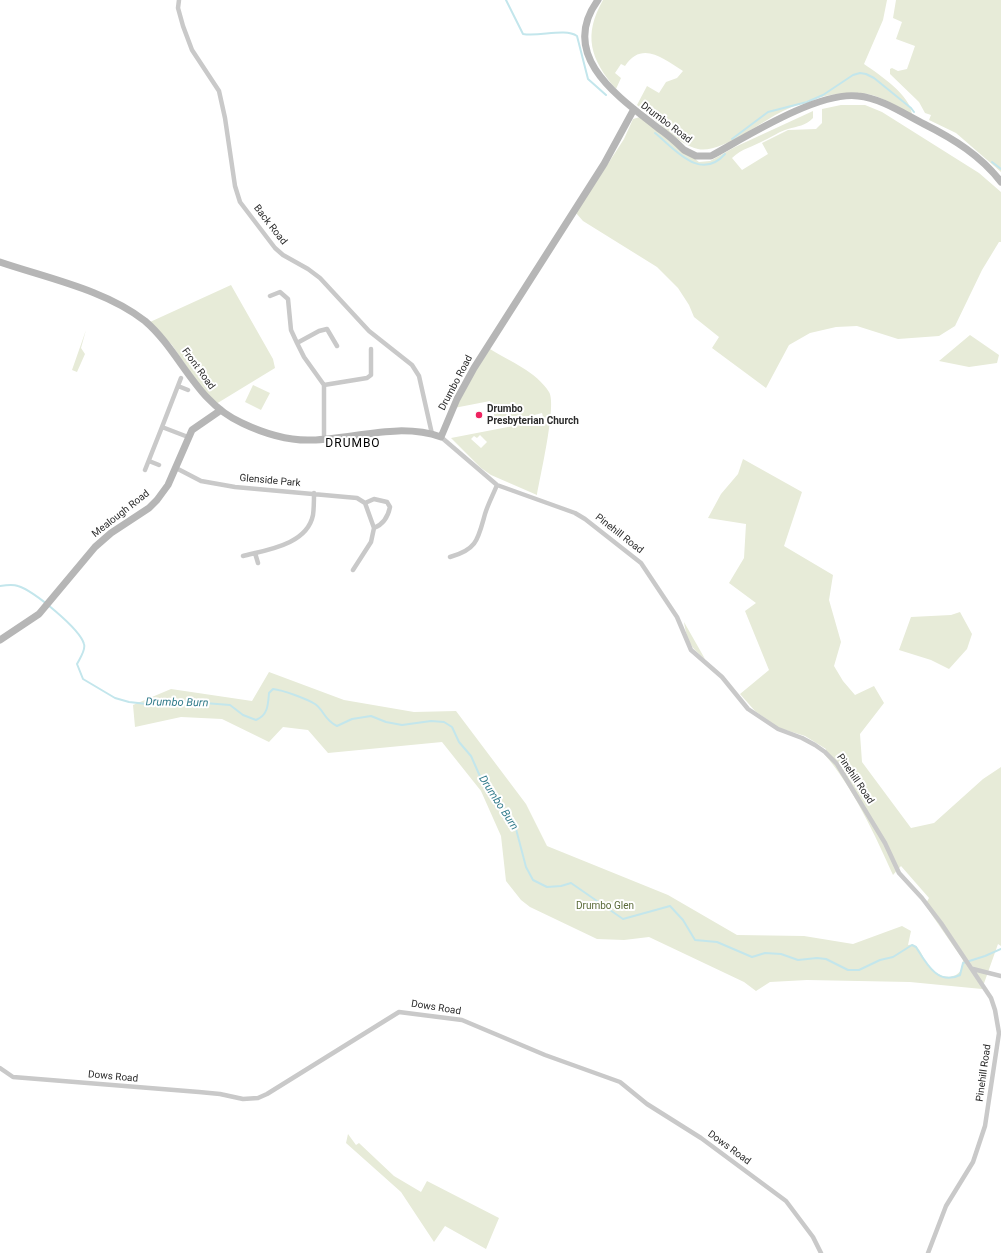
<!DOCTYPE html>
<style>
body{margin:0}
canvas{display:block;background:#fff}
</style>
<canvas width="1001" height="1253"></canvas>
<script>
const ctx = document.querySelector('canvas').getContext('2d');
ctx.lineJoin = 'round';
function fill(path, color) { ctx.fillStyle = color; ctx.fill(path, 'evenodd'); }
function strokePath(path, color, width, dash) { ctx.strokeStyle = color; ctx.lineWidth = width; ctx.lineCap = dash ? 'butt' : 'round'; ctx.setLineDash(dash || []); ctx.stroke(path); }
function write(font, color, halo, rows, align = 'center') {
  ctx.font = font + ' Roboto,sans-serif'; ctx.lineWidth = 4; ctx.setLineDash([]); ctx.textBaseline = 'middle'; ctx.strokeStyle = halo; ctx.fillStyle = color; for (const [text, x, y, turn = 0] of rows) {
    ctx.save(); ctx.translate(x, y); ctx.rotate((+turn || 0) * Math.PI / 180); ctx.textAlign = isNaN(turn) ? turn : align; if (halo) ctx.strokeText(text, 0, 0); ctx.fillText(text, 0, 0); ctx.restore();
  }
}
fill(new Path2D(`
 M603,0H887L883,20L864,64C880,75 910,95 912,114C899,108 883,97 868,94C840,89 808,99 783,111C762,121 721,154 698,149C679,145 653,117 637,105L647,86L659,93L666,82L677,78L683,71C664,59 642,40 625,66L621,64L615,73L621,78L616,89C590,59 583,35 603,0Z
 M896,0H1001V172L956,133L929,120L931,115L925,113L919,102L890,74V69L892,68L898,71L907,69L915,46L896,39L902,22L893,18Z
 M841,105H865L882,112L979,173L1001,192V242H999L982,270L955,326L939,336L898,339L857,326L836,327L810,333L789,345L766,388L712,348L719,337L694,317L689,305L678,288L657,267L583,221L576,213L624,139L633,119L640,117L699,162L710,161L735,147L813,111V118C805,126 798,126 788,129C780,131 772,137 765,140C753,147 742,148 732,158L742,170L768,154L762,143L788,130L816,129L822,123V109Z
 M231,285L273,359L275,368L216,404L200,386L172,345L150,322Z
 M86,330L81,348L85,354L77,372L72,370Z
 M970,335L999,355L997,363L969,367L939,361Z
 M490,349C509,361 537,372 549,392C557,404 540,477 537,495L491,475L481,468L451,438L544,420L542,413L512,421L511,419L496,421L490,401L454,408L468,381ZM480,435L487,442L481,448L471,439L474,436L477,438Z
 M253,385L270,393L261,410L245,402Z
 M743,459L802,492L784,546L833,575L829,600L841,642L834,666L843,681L855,695L874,686L884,703L860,734L862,762L911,828L934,823L983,779L1001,767V946L998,944L982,989L910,982L807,980L770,982L756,991L744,982L649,937L624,940L597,939L530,907L521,900L506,881L501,836L481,791L442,742L328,753L308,730L283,727L269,742L222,719L181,717L135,727L133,705L171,689L252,701L269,672L344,700L414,712L456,711L526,804L547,846L668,895L737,935L804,936L853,944L902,926L911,931L908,945C912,944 914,944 917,947C923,953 924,963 931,969C939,977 954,981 961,970L963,960L925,905L929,898L901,866L893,875C876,837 852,785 824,754L826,749L805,736L779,728L755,711L740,694L769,670L745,611L756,603L729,583L744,558L746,524L708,518L721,494L738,474Z
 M960,612L972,634L967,649L949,669L931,660L899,650L911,617L951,615Z
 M684,622L705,659C690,647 687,641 684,622Z
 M348,1134L356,1145L359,1143L394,1176L421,1192L427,1181L499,1218L486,1249L445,1226L434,1242L401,1192L346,1143Z`), '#e7ebd8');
strokePath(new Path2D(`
 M506,0L523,34C539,37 565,28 577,36L588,79L606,95
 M655,133C675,149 700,182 725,154
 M732,139L768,112L807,102L823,95L853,75L860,73L866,74L874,78L911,108L914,112
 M992,162L1001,169
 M0,586C6,585 13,584 18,586C34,591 80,629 84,644C86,650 80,658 77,664L83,679L115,698L129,702L147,704L179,701L230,705L243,715L256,720C268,715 268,705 269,693L273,689C283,690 307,699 315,704C324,710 324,720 337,726L352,719L371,716L386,722L402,725L431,721L444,722L452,727L459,742L471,756L483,783L516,829L526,867L533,880L547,887L561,886L571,883L623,919L670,906L683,920L695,940L717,942L752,957L765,953L781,954L798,960L817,958L826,959L848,970H859L880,960L893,957L912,945L916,947C926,963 938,986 960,975L963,963L985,956L1001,949`), '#c3e6ec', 2);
strokePath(new Path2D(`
 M179,0L178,8L183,26L192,50L219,91L225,118L235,186L240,202L275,248L283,255L308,269L320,278L369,331L412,365L419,376L432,434
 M270,296L280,292L288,299L291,330L297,343L304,357L324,385V440
 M297,343L319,331L327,329L337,346
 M324,385L367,378L371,375V349
 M178,386L188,390
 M162,427L181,378
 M441,437L497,485L575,513L585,519L641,563L677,617L691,650L722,677L748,709L778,729L802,738L815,745L825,752L837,764L885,843L899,873L922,898L941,923L991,998L995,1010L999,1033L985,1126L973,1162L946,1206L928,1253
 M149,461L159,465
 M176,468L201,481L235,487L357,498L365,503L374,499L387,502L390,507C388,517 384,524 374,528L371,542L353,570
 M145,470L162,427L188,437
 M365,503L374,528
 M255,553L258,563
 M243,556C266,550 307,545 313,515C314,508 314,500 314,493
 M450,557C477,550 478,539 485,514C488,504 493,495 497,485
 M973,969L1001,976
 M0,1068L13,1077L199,1092L220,1094L243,1099L258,1098L267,1094L399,1012L462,1020L545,1055L620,1082L647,1104L701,1138L786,1201L813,1237L821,1253`), '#c9c9c9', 4.5);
strokePath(new Path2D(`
 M598,0C557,56 620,98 658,128C667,134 676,142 684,150L696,156H711C746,137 818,91 858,96C881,98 904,114 924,124C954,139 981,156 1001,182
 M0,262C47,278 106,290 145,321C181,352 196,403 242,423C263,433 288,441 312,440C355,439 398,422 441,437L457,399L474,368L604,164L634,109
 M0,640L39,614L95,547L111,533L149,508L157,500L168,485L192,430L221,410`), '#b6b6b6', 7);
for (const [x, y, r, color] of [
 [479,415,4,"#ee2360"]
]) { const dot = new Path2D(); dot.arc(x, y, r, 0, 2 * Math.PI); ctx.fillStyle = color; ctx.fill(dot); strokePath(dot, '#fff', 1.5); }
write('10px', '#2c2c2c', '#fff', [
 ["Drumbo Road",666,123,37],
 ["Back Road",270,225,52],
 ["Front Road",198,369,54],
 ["Drumbo Road",456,383,-62],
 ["Glenside Park",270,481,5],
 ["Mealough Road",121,514,-38],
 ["Pinehill Road",619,534,38],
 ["Pinehill Road",855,779,56],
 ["Dows Road",436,1008,9],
 ["Pinehill Road",984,1073,-82],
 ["Dows Road",113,1077,5],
 ["Dows Road",729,1148,36]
]);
write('bold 10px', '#2c2c2c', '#fff', [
 ["Drumbo",487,409],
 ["Presbyterian Church",487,421]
], 'left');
write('10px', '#5a6a38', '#fff', [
 ["Drumbo Glen",605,906]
]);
write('italic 11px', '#347d8c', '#fff', [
 ["Drumbo Burn",177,703,1],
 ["Drumbo Burn",498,803,57]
]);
ctx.letterSpacing = '1px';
write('12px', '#000', '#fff', [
 ["DRUMBO",353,444]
]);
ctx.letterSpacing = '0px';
</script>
